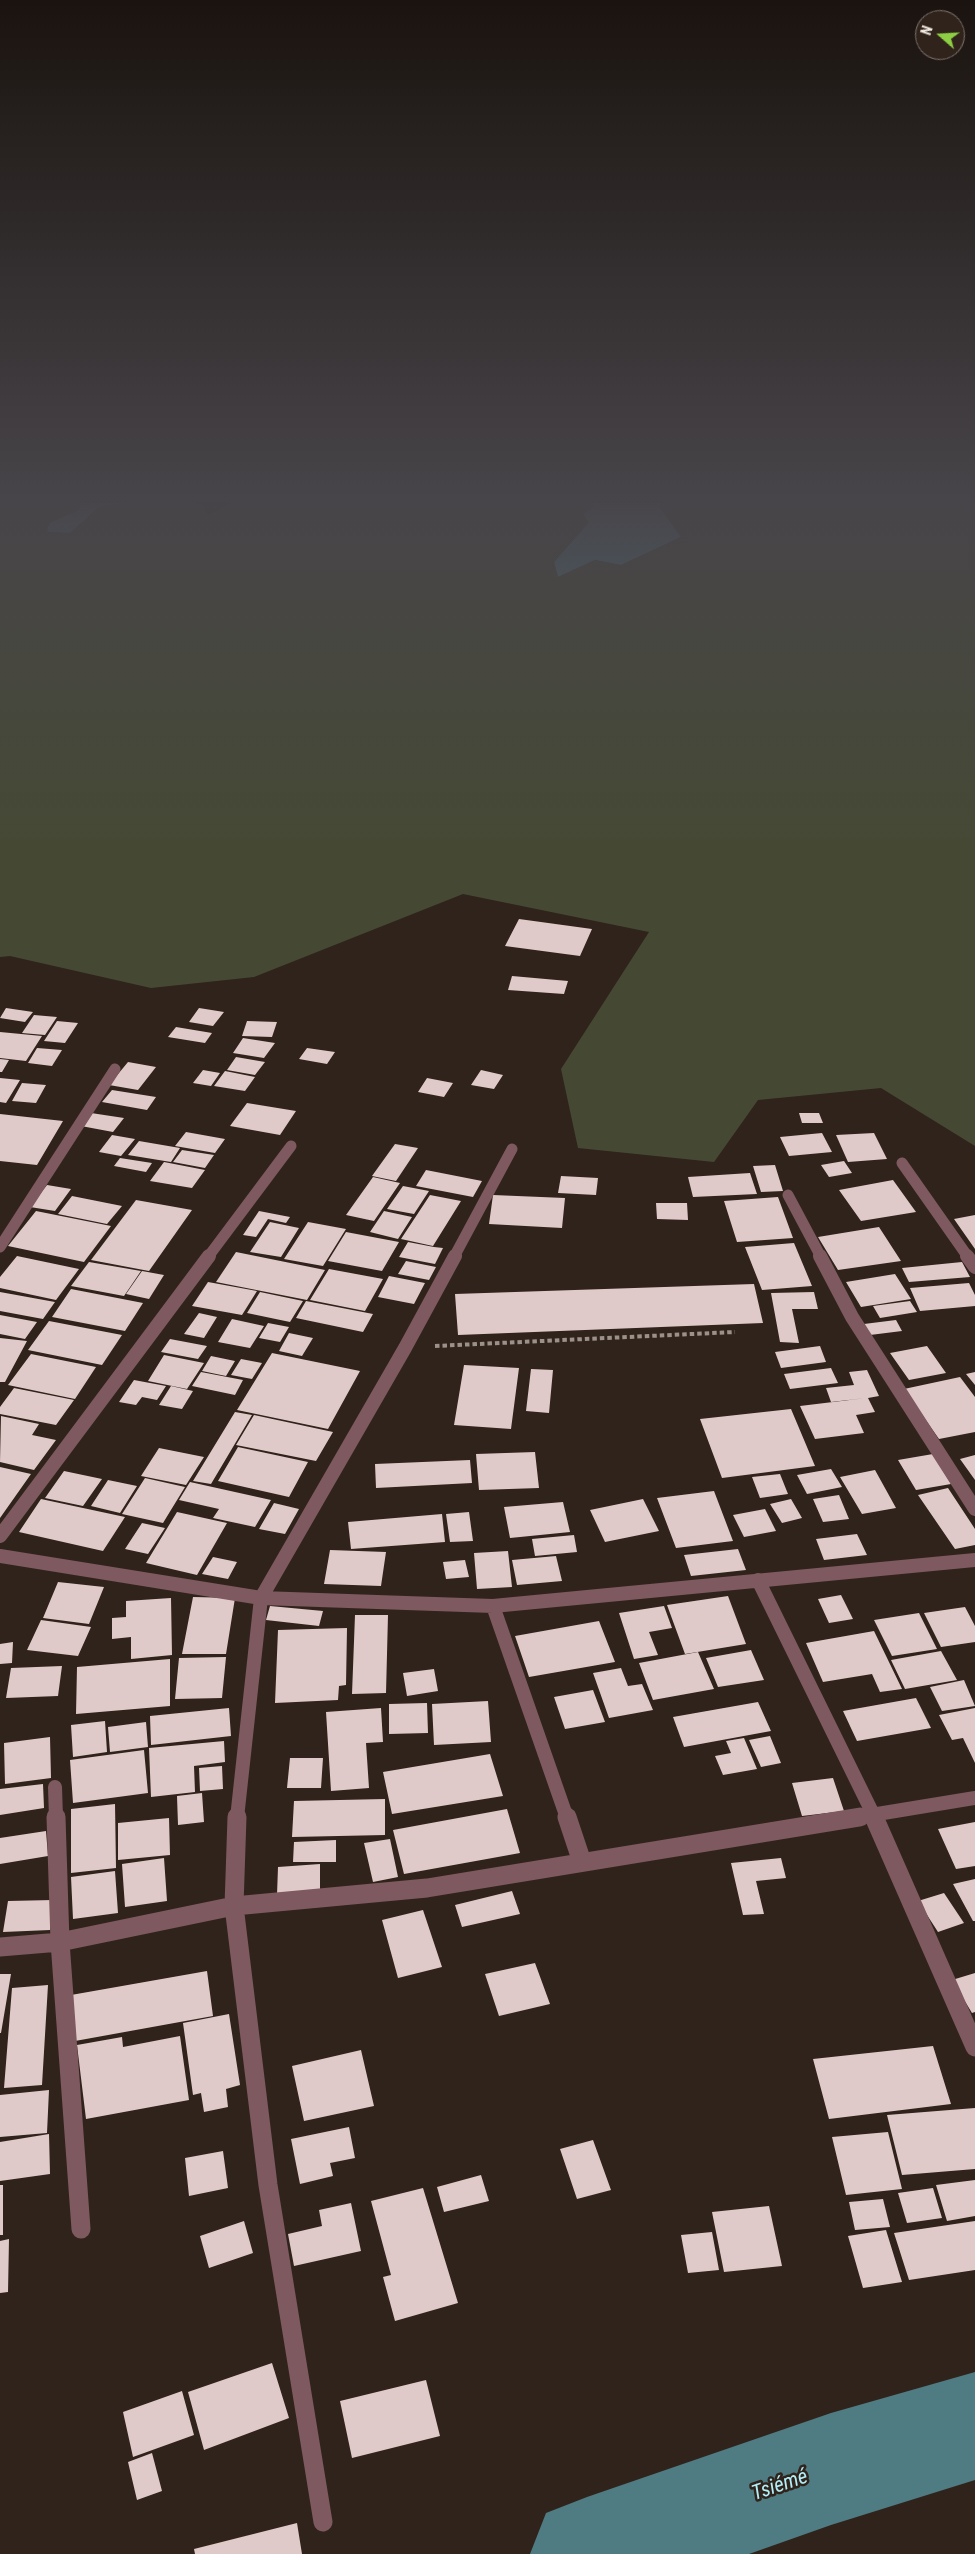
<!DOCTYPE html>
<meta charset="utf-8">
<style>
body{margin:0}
#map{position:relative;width:975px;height:2554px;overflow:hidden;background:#30231b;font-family:"Roboto Condensed",sans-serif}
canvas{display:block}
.north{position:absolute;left:915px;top:10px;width:50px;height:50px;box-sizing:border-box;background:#30231b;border:1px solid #7f746d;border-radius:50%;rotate:289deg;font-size:14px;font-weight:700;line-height:20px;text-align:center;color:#f6ede7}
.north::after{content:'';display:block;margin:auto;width:18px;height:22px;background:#8dce44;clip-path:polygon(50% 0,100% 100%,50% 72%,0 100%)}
</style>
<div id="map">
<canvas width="975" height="2554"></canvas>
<div class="north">N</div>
</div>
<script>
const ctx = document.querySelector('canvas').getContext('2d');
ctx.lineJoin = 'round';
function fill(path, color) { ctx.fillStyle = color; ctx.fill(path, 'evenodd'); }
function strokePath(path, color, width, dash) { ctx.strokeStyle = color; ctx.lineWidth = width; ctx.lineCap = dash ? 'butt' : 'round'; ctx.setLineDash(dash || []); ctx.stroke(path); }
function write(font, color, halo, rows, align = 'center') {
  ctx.font = font + ' "Roboto Condensed",sans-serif'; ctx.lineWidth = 5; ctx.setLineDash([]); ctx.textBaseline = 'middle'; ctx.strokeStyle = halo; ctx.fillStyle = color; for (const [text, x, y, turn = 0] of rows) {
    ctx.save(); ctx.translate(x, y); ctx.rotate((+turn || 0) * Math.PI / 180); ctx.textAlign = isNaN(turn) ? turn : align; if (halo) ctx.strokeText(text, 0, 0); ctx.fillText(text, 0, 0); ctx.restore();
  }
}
fill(new Path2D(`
 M0,503H80L79,510L49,523L47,532L70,533L99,507L126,503H194L203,505L208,515L231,503H592L595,505L589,522L554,562L558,577L595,560L621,565L681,537L659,506L662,503H975V1146L881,1088L758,1100L714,1162L578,1148L561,1069L649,932L463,894L254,977L151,988L10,956L0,957Z`), '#454933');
fill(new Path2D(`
 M80,503H126L99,507L70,533L47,532L49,523L79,510Z
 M592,503H662L659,506L681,537L621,565L595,560L558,577L554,562L589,522L583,515L595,506Z`), '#4f7b83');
fill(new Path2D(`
 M975,2372V2480L831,2525L749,2554H530L546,2513L587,2497L831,2413Z`), '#4f7b83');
fill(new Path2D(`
 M519,919L592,929L580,956L505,946Z
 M512,976L568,981L564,994L508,990Z
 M6,1008L33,1012L25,1022L0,1018Z
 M199,1008L224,1012L213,1026L189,1022Z
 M34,1015L57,1017L45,1035L22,1033Z
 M57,1021L78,1023L65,1043L44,1041Z
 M247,1021L277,1022L272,1037L242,1036Z
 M176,1027L212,1033L205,1043L168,1037Z
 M0,1032L42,1036L26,1061L0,1058Z
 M243,1038L275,1043L264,1058L233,1053Z
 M37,1048L62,1050L52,1066L28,1063Z
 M307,1048L335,1052L327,1064L299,1059Z
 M236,1057L265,1062L255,1075L227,1070Z
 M0,1059L9,1060L2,1072H0Z
 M128,1062L156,1067L138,1090L109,1085Z
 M203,1070L220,1073L211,1086L193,1083Z
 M481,1070L503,1075L494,1089L471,1085Z
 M225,1071L255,1077L245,1091L214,1086Z
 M0,1078L20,1080L6,1103L0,1102Z
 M427,1078L453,1083L444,1097L418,1092Z
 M22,1083L46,1085L36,1103L12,1101Z
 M112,1090L156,1097L147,1110L102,1102Z
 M247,1103L296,1111L280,1135L230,1126Z
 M91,1113L124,1118L113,1132L81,1126Z
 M799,1113H819L823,1123H802Z
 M0,1114L63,1121L37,1165L0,1161Z
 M186,1132L225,1139L215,1153L175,1146Z
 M822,1133L832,1152L789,1156L780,1137Z
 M874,1133L887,1159L848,1162L836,1135Z
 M112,1135L135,1139L121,1156L99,1152Z
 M139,1141L180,1148L171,1162L128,1155Z
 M395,1144L418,1148L396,1181L372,1176Z
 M182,1150L214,1155L205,1168L173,1162Z
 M120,1158L152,1163L146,1172L114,1166Z
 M844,1161L852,1173L829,1177L821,1165Z
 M164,1162L205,1170L192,1188L150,1181Z
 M775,1165L783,1191L761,1192L753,1166Z
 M426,1170L482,1181L473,1197L416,1186Z
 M750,1173L757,1194L693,1197L688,1177Z
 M561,1176L598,1178L596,1195L558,1193Z
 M373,1177L400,1183L374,1221L346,1215Z
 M893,1180L916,1212L861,1221L839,1190Z
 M47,1185L71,1189L55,1211L30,1207Z
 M403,1186L429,1191L414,1214L387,1209Z
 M430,1195L461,1201L433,1246L401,1239Z
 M493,1195L565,1198L562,1228L489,1224Z
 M72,1196L122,1206L107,1224L58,1214Z
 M778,1197L793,1238L737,1242L724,1201Z
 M136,1200L192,1210L149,1271L91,1260Z
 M656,1203H687L688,1220L657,1219Z
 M36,1211L111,1226L84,1262L8,1246Z
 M259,1211L290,1217L286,1223L268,1219L256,1237L243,1235Z
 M384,1211L412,1217L398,1239L370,1232Z
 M975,1215V1249L954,1219Z
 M270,1222L299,1228L281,1257L250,1252Z
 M308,1222L346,1229L323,1266L284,1259Z
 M879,1227L901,1261L838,1270L818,1237Z
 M346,1232L399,1242L382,1271L328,1261Z
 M408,1242L434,1247L443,1248L435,1264L399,1257Z
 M794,1243L812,1286L762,1290L745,1247Z
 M236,1252L325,1270L307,1300L216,1282Z
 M17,1256L79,1269L56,1300L0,1288V1277Z
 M406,1261L436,1267L429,1280L398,1274Z
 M89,1262L141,1271L124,1296L71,1286Z
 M962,1262L970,1277L909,1282L902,1268Z
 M329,1269L383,1279L365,1311L310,1300Z
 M142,1271L164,1275L149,1299L126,1294Z
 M895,1274L911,1299L861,1307L846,1282Z
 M389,1276L425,1283L414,1304L378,1297Z
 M208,1282L257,1291L242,1315L192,1306Z
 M969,1283L975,1295V1306L920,1311L910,1288Z
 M754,1284L763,1323L458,1335L455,1294Z
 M71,1289L143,1303L125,1331L52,1317Z
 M0,1292L55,1302L43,1319L0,1311Z
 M260,1292L303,1301L290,1322L247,1313Z
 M814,1292L818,1309H792L799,1343L780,1342L771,1293Z
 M306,1301L373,1314L363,1332L296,1318Z
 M910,1301L917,1312L880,1318L873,1306Z
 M199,1313L217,1317L204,1338L184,1334Z
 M0,1315L37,1322L25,1339L0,1334Z
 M232,1319L264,1326L250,1348L218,1342Z
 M896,1320L902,1331L870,1335L864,1324Z
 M49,1321L122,1335L102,1365L28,1350Z
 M268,1323L289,1327L280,1342L259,1338Z
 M289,1333L313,1338L302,1356L279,1351Z
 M0,1338L27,1341L5,1382H0Z
 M170,1339L207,1346L198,1359L161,1352Z
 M820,1346L826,1362L781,1368L775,1352Z
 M927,1346L946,1373L909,1380L890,1353Z
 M272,1353L360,1371L328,1429L237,1410Z
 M31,1354L96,1367L75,1399L8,1385Z
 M164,1355L204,1363L187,1389L148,1381Z
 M211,1356L235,1361L226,1376L202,1371Z
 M241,1359L262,1363L252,1379L231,1375Z
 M464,1365L519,1368L511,1429L454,1425Z
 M831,1368L838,1383L790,1389L784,1374Z
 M531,1369L553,1370L549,1413L526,1411Z
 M867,1370L879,1396L868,1398L875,1412L856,1415L864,1433L815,1439L800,1406L866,1398L831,1402L826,1388L854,1385L849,1372Z
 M201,1372L243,1380L235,1395L192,1386Z
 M975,1372V1385L966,1374Z
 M960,1377L975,1397V1432L939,1439L904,1389Z
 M134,1380L166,1386L157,1400L142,1397L136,1405L119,1402Z
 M171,1386L193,1391L182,1409L159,1405Z
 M14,1388L74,1400L56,1425L0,1414V1407Z
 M791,1409L815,1466L722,1478L700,1419Z
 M235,1412L252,1415L211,1484L193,1481Z
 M254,1415L333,1432L316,1461L236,1445Z
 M1,1416L39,1424L32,1435L56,1440L34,1470L0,1462Z
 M238,1447L308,1462L289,1497L218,1481Z
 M159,1448L204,1457L186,1485L141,1476Z
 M535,1452L539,1488L479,1490L476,1454Z
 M933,1454L951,1484L916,1490L898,1460Z
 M975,1455V1480L960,1459Z
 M470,1460L472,1483L376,1488L375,1464Z
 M0,1467L31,1474L0,1518Z
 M831,1469L842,1487L807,1494L797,1475Z
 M875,1470L896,1508L862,1514L840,1477Z
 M64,1471L102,1479L83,1506L45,1498Z
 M780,1474L788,1494L760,1498L752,1477Z
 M145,1478L185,1487L163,1523L122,1514Z
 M108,1480L137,1486L120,1513L91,1506Z
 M190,1482L271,1500L255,1527L213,1518L219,1509L179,1500Z
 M948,1488L975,1529V1545L955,1549L918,1495Z
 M714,1491L733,1541L676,1548L657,1498Z
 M839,1495L849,1519L823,1522L813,1499Z
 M41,1499L125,1517L103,1551L19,1532Z
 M643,1499L659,1531L605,1542L590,1510Z
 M791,1499L802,1518L782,1523L770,1504Z
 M563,1502L570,1532L510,1538L504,1507Z
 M274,1503L299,1509L285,1534L259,1529Z
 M765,1509L776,1531L744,1537L733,1515Z
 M177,1512L227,1523L197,1575L146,1563Z
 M469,1512L473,1541L450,1542L446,1514Z
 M442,1514L445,1542L351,1549L348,1522Z
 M142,1523L165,1528L148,1554L125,1549Z
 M857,1534L867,1555L824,1560L816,1539Z
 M574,1535L577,1552L535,1556L532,1539Z
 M738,1549L746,1570L691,1576L684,1555Z
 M330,1550L386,1552L381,1586L324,1584Z
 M508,1551L512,1587L477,1589L474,1553Z
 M556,1556L562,1581L517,1585L512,1560Z
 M213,1557L237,1562L228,1579L202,1574Z
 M465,1560L469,1577L446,1579L443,1562Z
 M58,1582L104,1587L89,1624L43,1618Z
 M841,1595L853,1619L829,1623L818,1599Z
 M728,1596L746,1644L685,1654L667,1605Z
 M193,1597L235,1598L226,1654H182Z
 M171,1598L172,1655L131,1659V1637L112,1639V1618L126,1617V1601Z
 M270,1606L323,1611L319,1626L266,1620Z
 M664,1606L672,1628L649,1632L658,1655L634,1659L619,1613Z
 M965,1607L975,1626V1642L941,1647L924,1613Z
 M919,1613L937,1649L892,1656L874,1620Z
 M355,1615H388L386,1693L352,1694Z
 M41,1620L91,1627L78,1656L27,1650Z
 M599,1621L615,1662L529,1677L515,1636Z
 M347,1628L346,1685L339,1686L338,1700L275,1703L278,1630Z
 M874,1631L902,1689L880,1692L872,1674L823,1682L806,1643Z
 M13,1642L12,1663L0,1664V1644Z
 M751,1650L764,1680L718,1687L706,1658Z
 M941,1651L957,1680L905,1689L891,1660Z
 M698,1652L714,1689L653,1700L639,1663Z
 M226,1657L222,1698L175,1699L179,1658Z
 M170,1659V1706L76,1714L77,1667Z
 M62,1666L58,1696L6,1698L11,1668Z
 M621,1668L628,1686L642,1684L653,1710L609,1718L593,1673Z
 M434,1669L438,1691L407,1696L403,1673Z
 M964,1680L975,1706L942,1711L930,1687Z
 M593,1690L605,1722L565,1729L554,1697Z
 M916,1698L931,1728L857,1741L843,1711Z
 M488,1701L491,1742L434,1745L432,1704Z
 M758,1702L771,1731L684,1747L673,1717Z
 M427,1703L428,1733L389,1734V1704Z
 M229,1708L231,1736L151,1745L150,1716Z
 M381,1708L383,1742L366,1743L369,1788L331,1791L326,1712Z
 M975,1708V1763L963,1738L952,1740L939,1715Z
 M105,1721L107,1752L73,1757L71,1725Z
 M146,1722L148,1747L110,1752L108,1727Z
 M770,1736L781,1763L761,1767L749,1740Z
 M50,1737L51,1778L5,1784L4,1743Z
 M744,1738L757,1769L723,1775L715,1756L731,1753L726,1741Z
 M224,1741L225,1762L194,1766L195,1792L151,1797L149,1748Z
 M144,1750L148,1793L73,1803L70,1760Z
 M490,1754L503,1796L392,1814L383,1772Z
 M290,1758H323L321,1788H287Z
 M222,1766L223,1789L200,1791L199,1768Z
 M833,1778L844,1811L802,1816L792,1783Z
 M43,1784L44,1808L0,1815V1789Z
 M202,1793L204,1822L178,1825L177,1796Z
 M385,1799V1835L292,1837L294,1801Z
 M115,1804L116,1868L71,1873V1809Z
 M507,1809L520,1853L404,1874L393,1830Z
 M169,1818L170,1855L118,1860V1823Z
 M975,1822V1866L956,1869L938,1829Z
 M46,1831L48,1856L0,1864V1838Z
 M390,1839L398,1877L373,1882L364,1843Z
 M336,1840V1862H293L294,1842Z
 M164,1858L167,1901L125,1907L122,1864Z
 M781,1858L786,1878L756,1881L764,1914L743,1915L731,1863Z
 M320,1864V1892L277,1895L278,1867Z
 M115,1871L118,1913L73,1919L71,1877Z
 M975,1879V1921H973L953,1884Z
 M512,1891L520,1914L462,1927L455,1905Z
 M944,1893L964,1923L938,1932L918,1901Z
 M53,1900L50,1930L3,1932L8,1901Z
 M423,1910L442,1967L398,1978L382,1920Z
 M535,1963L550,2004L499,2016L485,1974Z
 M207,1971L213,2016L75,2041L71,1995Z
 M975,1973V2012L972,2013L952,1980Z
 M0,1974H11L1,2033H0Z
 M48,1985L42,2085L4,2088L12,1988Z
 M229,2014L240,2085L226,2089L228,2107L204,2112L201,2093L193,2095L183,2023Z
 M180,2036L189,2100L86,2119L77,2045L122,2037L123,2047Z
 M933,2046L951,2104L829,2119L813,2059Z
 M361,2050L374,2106L304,2121L292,2066Z
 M49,2090L47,2133L0,2137V2095Z
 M975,2108V2169L902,2175L887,2115Z
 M349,2127L355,2158L330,2163L333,2176L300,2184L291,2139Z
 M888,2132L902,2189L846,2195L832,2137Z
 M49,2134L50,2174L0,2181V2142Z
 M593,2140L611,2190L577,2199L560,2149Z
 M223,2151L228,2188L189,2196L185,2158Z
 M481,2175L489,2201L444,2212L437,2187Z
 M975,2180V2216L947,2221L936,2185Z
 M0,2185H3V2235H0Z
 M423,2188L458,2303L395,2321L383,2277L391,2275L371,2201Z
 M933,2188L942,2218L907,2223L898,2193Z
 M883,2199L890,2227L855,2230L849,2202Z
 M351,2203L361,2251L294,2266L288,2234L322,2226L319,2210Z
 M769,2206L782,2266L724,2272L712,2212Z
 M244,2221L253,2253L209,2268L200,2236Z
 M975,2221V2270L909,2280L894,2233Z
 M886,2230L902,2282L863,2288L848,2236Z
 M712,2232L719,2270L688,2273L681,2235Z
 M9,2239L8,2292L0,2293V2241Z
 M272,2363L289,2418L204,2450L188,2392Z
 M426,2380L440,2436L352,2458L340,2401Z
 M182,2391L194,2435L133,2457L123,2412Z
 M152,2453L162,2491L137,2500L128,2462Z
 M297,2523L302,2554H195L194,2549Z`), '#e0cac9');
strokePath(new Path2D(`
 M435,1346L735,1332`), '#9c918a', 4, [4.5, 3]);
strokePath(new Path2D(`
 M902,1163L968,1257
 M788,1195L821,1257
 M0,1247L115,1069
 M208,1257L291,1146
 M454,1257L512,1149`), '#7e595f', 11);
strokePath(new Path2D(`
 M820,1256L852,1317L975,1509
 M967,1256L975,1267
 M0,1536L209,1256
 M0,1556L261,1598L493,1606L975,1560
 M758,1580L875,1818
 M493,1606L567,1818
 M55,1787L56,1818
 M237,1818L261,1598L405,1348L455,1256
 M853,1818L975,1798`), '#7e595f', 14);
strokePath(new Path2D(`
 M56,1817L60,1942L81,2229
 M237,1817L234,1906L268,2185L323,2522
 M567,1817L582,1862
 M874,1817L975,2047
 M0,1947L60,1942L234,1906L427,1888L860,1817`), '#7e595f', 19);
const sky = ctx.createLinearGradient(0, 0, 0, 861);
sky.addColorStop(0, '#1a130f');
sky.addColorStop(0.58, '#48454a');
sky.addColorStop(1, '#48454a00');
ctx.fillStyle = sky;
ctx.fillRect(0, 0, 975, 861);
write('italic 21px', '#b1effa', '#30231b', [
 ["Tsiémé",780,2486,-19]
]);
</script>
